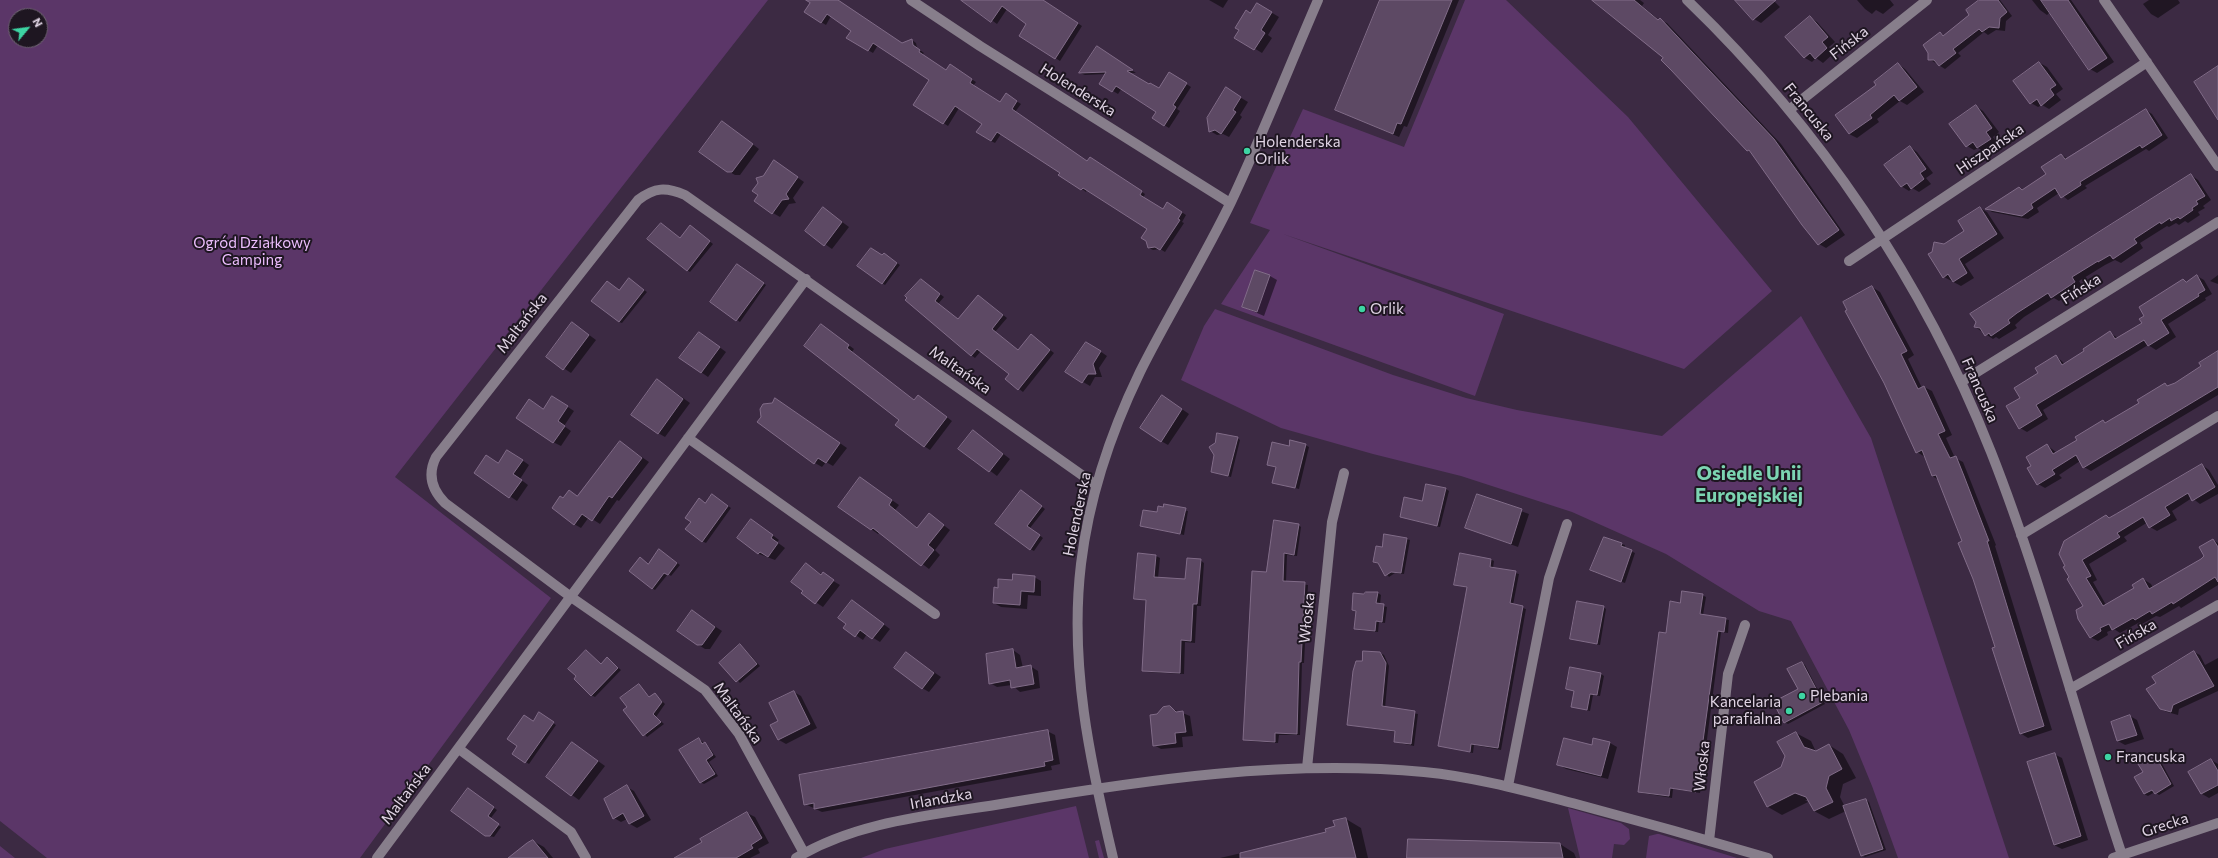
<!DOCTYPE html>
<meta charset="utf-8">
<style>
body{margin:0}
#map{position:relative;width:2218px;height:858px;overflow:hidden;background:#3c2a43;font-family:Commissioner,sans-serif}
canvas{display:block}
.north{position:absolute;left:8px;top:8px;width:40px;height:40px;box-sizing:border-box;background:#1e1621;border:1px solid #6c626f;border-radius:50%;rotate:61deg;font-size:11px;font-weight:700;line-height:16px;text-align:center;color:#e1d5e5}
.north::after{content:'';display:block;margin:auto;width:14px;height:18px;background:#3dd4a3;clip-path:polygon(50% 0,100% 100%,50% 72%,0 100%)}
</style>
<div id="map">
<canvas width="2218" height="858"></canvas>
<div class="north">N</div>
</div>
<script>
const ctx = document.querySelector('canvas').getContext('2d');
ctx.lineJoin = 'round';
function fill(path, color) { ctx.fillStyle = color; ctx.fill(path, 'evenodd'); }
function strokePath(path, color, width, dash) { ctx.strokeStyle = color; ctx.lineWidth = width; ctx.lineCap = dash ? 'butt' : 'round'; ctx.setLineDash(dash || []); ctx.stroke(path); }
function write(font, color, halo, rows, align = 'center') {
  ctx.font = font + ' Commissioner,sans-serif'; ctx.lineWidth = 4; ctx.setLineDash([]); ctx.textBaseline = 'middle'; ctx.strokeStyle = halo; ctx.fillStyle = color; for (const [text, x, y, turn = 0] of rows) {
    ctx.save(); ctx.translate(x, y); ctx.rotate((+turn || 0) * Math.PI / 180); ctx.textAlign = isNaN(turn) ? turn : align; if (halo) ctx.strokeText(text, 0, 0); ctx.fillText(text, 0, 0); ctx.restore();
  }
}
fill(new Path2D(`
 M0,0H768L395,477L551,598L360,858H47L0,821ZM16,16H40V40H16Z
 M1465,0H1506L1628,117L1772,291L1684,369L1283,234L1504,314L1475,396L1221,304L1270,230L1250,223L1303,109L1404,147Z
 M1215,309L1393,375L1466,398L1517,410L1662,436L1801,316L1871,438L2009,858H1898L1872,786L1849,730L1791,621L1759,611L1666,554L1572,512L1461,476L1373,454L1281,428L1181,380L1204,326Z
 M1076,806L1089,858H861L885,849Z
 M1568,808L1621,823L1629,829L1630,839L1624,845L1614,844L1612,858H1580Z
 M1657,834H1659L1737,858H1646L1649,836Z
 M1099,840L1104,858H1099L1095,841Z
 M0,846L15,858H0Z`), '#5b3668');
fill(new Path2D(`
 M813,0H836L903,44L912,40L916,43L917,48L924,53L922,55L947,71L954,68L976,82L973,86L1000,103L1010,97L1021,104L1015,112L1087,162L1094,161L1145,194L1143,198L1163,210L1168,203L1186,215L1182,222L1184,223L1165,252L1160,249L1153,250L1149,248L1148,228L1087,190L1086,192L1082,189L1061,172L1001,134L995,143L991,141L977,132L983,124L959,108L948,126L914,104L930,79L878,45L873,53L847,38L852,30L831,16L826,25L821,22Z
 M974,0H1042L1082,26L1060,61L1020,35L1028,23L1007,9L997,24L972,6Z
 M1209,0H1228L1223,8Z
 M1381,0H1459L1407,127L1404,126L1399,137L1336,110Z
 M1594,0H1640L1644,3L1642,6L1659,20L1667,23L1781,144L1845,235L1826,248L1819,244L1753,153L1748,150L1664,58Z
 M1736,0H1773L1780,7L1761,23L1754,19Z
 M1857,0H1890L1894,5L1883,14L1876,10L1872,14L1865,9Z
 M1981,0H2000L2012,16L2006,21L2005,31L1996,30L1988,35L1984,32L1958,53L1961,56L1945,69L1929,59L1940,33L1944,36L1971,16Z
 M2032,0H2071L2114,62L2097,73L2090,69L2050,12L2047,15L2040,10Z
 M2149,0H2178L2180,3L2158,18L2151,14L2143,4Z
 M1264,8L1279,17L1268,35L1272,38L1262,53L1236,37L1251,14Z
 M1810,17L1817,22L1835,42L1829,47L1834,53L1823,63L1816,58L1812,62L1805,58L1787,37Z
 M1102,51L1136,73H1129L1149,86L1159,89L1174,76L1191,87L1177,109L1180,111L1169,128L1164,125L1158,111L1122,88L1118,94L1100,83L1106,74L1085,75L1080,73Z
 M2040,63L2047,67L2063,89L2056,94L2061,100L2049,109L2042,105L2038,107L2031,103Z
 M1898,64L1905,69L1924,92L1907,105L1900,101L1877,119L1879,122L1857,138L1849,134L1878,85Z
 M1233,93L1248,102L1240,115L1242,117L1229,137L1223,134L1217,135L1210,131Z
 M1976,106L1983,111L1999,132L1993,137L1997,143L1985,152L1978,148L1974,150L1967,146Z
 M2146,110L2152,114L2168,138L2149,151L2146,149L2085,186L2087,188L2068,200L2059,193L2037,208L2039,212L2028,219L1992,212L1987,209L2019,188L2024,190L2047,175L2062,155L2068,159Z
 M729,126L759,149L740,175H735L728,171Z
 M1910,147L1917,152L1933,173L1926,178L1931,184L1919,192L1912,188L1909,191L1901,186Z
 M781,166L804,182L793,198L796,203L789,204L780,217L773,213L760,195L764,176Z
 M2191,175L2198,180L2211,200L2203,206L2205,208L2198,212L2200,215L2188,223L2185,221L2179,225L2176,223L2169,227L2167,226L2140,243L2143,248L2121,263L2115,260L2105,265L2079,281L2082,286L2059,301L2054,298L2024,317L2015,325L2017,328L1999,339L1996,337L1993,339L1975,327Z
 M1980,208L1987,212L2004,238L1965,264L1974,278L1961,286L1944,277L1933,252L1966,231Z
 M830,213L849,227L832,249L806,231Z
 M693,228L713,244L690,272L687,270L681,239Z
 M882,256H887L900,265L885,285L882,283Z
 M741,267L766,285L740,322L712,302Z
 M2218,275V284L2210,281Z
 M1270,276L1277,280L1264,316L1243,307Z
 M2197,276L2204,280L2212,294L2205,298L2206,300L2168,324L2176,337L2156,350L2148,345L2043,410L2048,419L2027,432L2020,428L2021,398L2056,356L2066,365L2110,333L2118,338L2143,323L2183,280L2187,282Z
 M629,279L647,292L622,323L619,322L620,291Z
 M925,283L944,297L938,304L959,320L982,298L1007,318L995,332L1019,351L1035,338L1054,353L1023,392L1006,379L1011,374L981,351L975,358L971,355L906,296L915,285Z
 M1872,287L1880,292L1914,355L1908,359L1922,388L1924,387L1932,391L1952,435L1946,438L1955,458L1963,462L1971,482L1996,545L1995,546L2052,730L2028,738L2020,733L1964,541L1939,480L1932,476L1925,457L1917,452Z
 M573,323L596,340L571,373L547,357Z
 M827,329L854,349L852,352L915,401L924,400L952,421L930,450L924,446L900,420Z
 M706,337L726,352L708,377L681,358Z
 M1094,347L1107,356L1099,368L1102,377H1095L1090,386L1066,372L1079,351Z
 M2218,352V395L2091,471L2084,467L2080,461L2059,475L2062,478L2045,488L2038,484L2032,466L2047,445L2057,453L2079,440L2103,421L2107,423L2140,403L2165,384L2168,387L2175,383L2202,366Z
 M665,385L690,403L665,437L658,433Z
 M776,399L847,448L833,466L826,462L822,467L815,463L758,422Z
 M1169,400L1189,414L1168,445L1161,441Z
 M559,401L574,411L564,426L571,431L561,446L553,442L544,410Z
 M980,436L1010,459L997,476L960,448Z
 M1237,438L1240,440L1231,477L1212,472Z
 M620,442L649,462L619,501L617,500L600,524L589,517L581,528L574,524L564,499L578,497Z
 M1305,445L1309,447L1299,489L1274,482L1277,468L1268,465L1289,447Z
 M515,455L529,465L520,479L528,485L517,501L475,473Z
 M2202,465L2209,470L2218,485V494L2200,504L2192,498L2172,511L2177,520L2157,531L2150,527L2148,522L2124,537L2127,541L2089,564L2097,580L2093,582L2106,605L2135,588L2143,579L2151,584L2153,588L2202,560L2213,540L2218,543V585L2181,608L2179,606L2160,617L2156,616L2142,624L2140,622L2120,633L2114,629L2107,632L2108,635L2098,641L2090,637L2084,607L2068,579L2106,516L2111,518Z
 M867,483L899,505L895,510L918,528L929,514L950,530L935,550L940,555L929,569L880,532L878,534L871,529Z
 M1446,489L1449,491L1440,527L1401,517Z
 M1021,491L1045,509L1030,528L1043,538L1034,551L1030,549Z
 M1477,495L1529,514L1518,547L1466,528Z
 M715,497L731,508L706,543L702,541L692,522L703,501L706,504Z
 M1164,508L1188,511L1184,535L1141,525Z
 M758,524L779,540L777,542L785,548L775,560L759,554L738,538Z
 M1298,525L1301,527L1297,556L1287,555L1286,582L1308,585L1304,663H1302L1300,735H1279L1278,743L1248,741L1244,739L1267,573Z
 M1406,539L1410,540L1404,574L1395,573L1389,577L1379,564L1374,562L1383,548Z
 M1621,544L1625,545L1624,548L1635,553L1625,583L1594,572Z
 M660,550L680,565L671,576L668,574L655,590L652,588L648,565Z
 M1156,556L1160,558L1158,578L1186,580L1200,560L1204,563L1201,606H1197L1195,643L1185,642L1184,674L1147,672L1143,670L1147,601L1135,598Z
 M1490,559L1494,561L1493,568L1519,574L1513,605L1526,609L1501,750L1474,745L1473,753L1440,746L1468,588L1455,584Z
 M806,565L840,585L823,607L802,593Z
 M1034,577L1041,581V596L1028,595L1027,609L1001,607L994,603L999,589L1013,581Z
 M1378,593L1381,595L1380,605L1387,607L1385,623L1379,622L1378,632L1358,630L1355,628L1356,612L1353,610L1363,595Z
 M1702,595L1706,597L1703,615L1729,620L1728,633L1721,632L1700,793L1673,789L1672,798L1642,793L1639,791L1667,634L1681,604Z
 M852,601L890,629L880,642L867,634L863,640L845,628L848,624Z
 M1603,607L1606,609L1600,645L1572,639Z
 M692,611L722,631L710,649H705L697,644Z
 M741,645L760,666L740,683L721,663Z
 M1013,650L1020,655L1023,668L1030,666L1038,671L1040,688L1020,692L1012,685L997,687L990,683Z
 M587,651L601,664L607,658L621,670L595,697L591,695Z
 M2194,652L2200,655L2205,665L2218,658V691L2179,709L2178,715L2167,712L2160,709L2157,684Z
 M906,653L941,677L929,692L922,688Z
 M1380,653L1384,655L1389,666L1385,708L1418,714L1414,746L1395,742L1396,732L1348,725L1363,662Z
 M1802,663L1805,665L1825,704L1788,724L1784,722L1799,690Z
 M1601,674L1604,676L1600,696L1593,695L1590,711L1572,706L1575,691L1568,689Z
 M639,685L650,697L655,694L665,704L656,717L664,724L647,737L624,710L628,707Z
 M794,692L801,696L817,728L786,744L779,740L772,725L779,722Z
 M1170,708L1190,716L1193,736L1182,737L1183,747L1161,749L1154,745L1157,715Z
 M542,715L556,725L529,764L513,754L533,722Z
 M2130,716L2137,720L2144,739L2125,745L2118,741Z
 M1047,731L1055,735L1060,764L1051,766L1052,770L822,812L805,804Z
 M1796,733L1811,741L1816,752L1829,745L1843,754L1856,778L1843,784L1840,797L1845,807L1866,800L1869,802L1886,850L1865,857L1861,855L1846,811L1829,819L1814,811L1809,800H1805L1808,802L1782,815L1768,807Z
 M699,739L708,746L716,757L709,762L718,776L704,784L700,782Z
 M573,743L605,766L579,800L547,777Z
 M1610,743L1617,747L1608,779L1566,769L1558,764L1592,746Z
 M2054,754L2062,758L2088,840L2062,849L2054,845Z
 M2156,758L2160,760L2174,786L2159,795L2155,792L2148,796L2144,794V773Z
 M2211,760L2218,764V793L2209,798L2202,794L2190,772Z
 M627,787L634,791L651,820L637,828L630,824L627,819L621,822L614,818Z
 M471,791L497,810L490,819L501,827L494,837L485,835Z
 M747,813L755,817L769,843L758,849L760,853L750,858H676Z
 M1346,819L1361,828L1368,858H1220L1327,833Z
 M533,841L544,847L553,858H510Z
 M1560,844L1574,853L1576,858H1408Z`), '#0007');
const building = new Path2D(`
 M806,0H838L902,43L912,39L913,45L920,50L919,52L946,70L950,64L972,79L970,83L1000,102L1006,93L1017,101L1012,109L1087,161L1090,157L1142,191L1140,195L1163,209L1167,202L1182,212L1178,219L1180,220L1160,250L1155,247L1148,248L1146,241L1141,238L1147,229L1083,188L1081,190L1058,175L1060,173L997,132L991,141L976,132L982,124L955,106L943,124L913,105L929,80L873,43L868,51L846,38L851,31L827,14L821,23L804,12L810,3Z
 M961,0H1043L1078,23L1055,59L1019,36L1026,24L1002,6L991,22Z
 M1380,0H1452L1401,124L1397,123L1393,134L1335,110Z
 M1592,0H1634L1658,20L1660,18L1774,139L1839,230L1818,245L1802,225L1749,150L1747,151L1671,70L1661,60L1663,58Z
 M1735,0H1776L1753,20Z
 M1979,0H1998L2007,12L2000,18L1999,28L1989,27L1982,32L1979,29L1953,49L1956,53L1939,66L1934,60H1928V53L1923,45L1940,32L1943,36L1969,15L1966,10Z
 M2041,0H2068L2107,58L2089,70Z
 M1257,3L1272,12L1261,30L1265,33L1254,50L1234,38L1239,30L1235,28L1246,10L1250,13Z
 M1810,16L1828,37L1822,42L1827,48L1815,59L1810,53L1804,58L1785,37Z
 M1097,46L1133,70L1127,71L1149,84L1150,83L1159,88L1169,72L1187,83L1173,105L1176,107L1164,126L1152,118L1156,112L1116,86L1112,92L1099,84L1106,72L1079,73Z
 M2039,62L2056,85L2050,89L2054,95L2041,106L2037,99L2030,104L2013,81Z
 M1898,63L1917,87L1899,101L1894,95L1870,115L1872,118L1849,134L1835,115L1876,85L1874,82Z
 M2218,66V120L2194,82Z
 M1226,87L1241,97L1233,110L1236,112L1221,134L1215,130L1209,132L1207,118Z
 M1976,105L1992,128L1986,132L1991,139L1977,148L1973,142L1966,147L1949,124Z
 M2146,109L2162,135L2142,148L2140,145L2080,182L2081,185L2061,198L2055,188L2031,204L2033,208L2022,216L1985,209L2019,187L2022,190L2046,174L2041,167L2061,154L2065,159Z
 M722,121L753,144L732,172H727L699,152Z
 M1910,146L1926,169L1920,173L1924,179L1911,189L1907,183L1901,187L1884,165Z
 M774,160L798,177L786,194L789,199L782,200L772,214L754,201L758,195L752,191L758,183L756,178L763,176Z
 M2191,174L2205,196L2196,201L2198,204L2192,208L2193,210L2180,219L2178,217L2171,221L2170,218L2161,224L2160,222L2134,239L2137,243L2113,259L2110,255L2098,262V261L2072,277L2075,282L2051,298L2048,293L2017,313L2008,320L2010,323L1991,336L1989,333L1985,336L1980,328L1974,327L1976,322L1970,314Z
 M823,207L842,222L824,246L805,231Z
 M1980,207L1997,234L1959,259L1967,273L1953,282L1948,274L1943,278L1928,254L1932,252L1934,242L1944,244L1964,231L1958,221Z
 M661,223L680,238L690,225L710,241L687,271L647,239Z
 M871,248L882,255L884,253L897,263L882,284L857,266Z
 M737,264L764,283L736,321L710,302Z
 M1255,270L1270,275L1257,312L1242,307Z
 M2197,275L2205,290L2198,294L2199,296L2161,320L2169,333L2148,346L2144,340L2036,405L2042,415L2019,429L2006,406L2020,398L2014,388L2038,373L2035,368L2056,355L2062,365L2084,351L2083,349L2110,331L2115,339L2142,323L2139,319L2144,316L2139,307L2183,279L2186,282Z
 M629,278L644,290L619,322L591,301L607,281L619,290Z
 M921,279L940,294L935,301L958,319L978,295L1003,315L992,329L1018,350L1031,334L1050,350L1018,390L1005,379L1009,374L977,349L971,356L905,300L907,298L905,296Z
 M1872,286L1907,351L1901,354L1918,389L1924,386L1940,420L1945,431L1938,434L1950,458L1956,456L1964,476L1989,541H1987L2044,726L2020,734L1992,648L1995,647L1973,579L1958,543L1962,541L1936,475L1932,476L1922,450L1916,453L1884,383L1845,311L1847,310L1843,302Z
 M572,322L589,335L563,370L546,357Z
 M821,324L849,345L847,348L914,400L918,395L947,417L924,447L895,425L899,420L804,346Z
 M699,332L720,347L701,373L679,358Z
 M1086,342L1101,351L1093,364L1096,374H1088L1082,383L1065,372Z
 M2218,351V387L2083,468L2076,455L2052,470L2055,474L2037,485L2027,468L2031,466L2026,457L2047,444L2053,454L2077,440L2075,437L2103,420L2105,423L2139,403L2137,400L2165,383L2167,386L2175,383L2201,366L2199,363Z
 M657,379L683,399L658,434L631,415Z
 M1162,395L1182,409L1161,442L1140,428Z
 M552,396L568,406L558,421L565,426L553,443L516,418L529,399L543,409Z
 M775,398L840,443L826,463L818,458L814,464L757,422L761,417L760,409L763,404L772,403Z
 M973,430L1003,454L989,472L958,449Z
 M1217,433L1238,437L1228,476L1211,472L1214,455L1209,447L1215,443Z
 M1290,440L1306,444L1295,488L1272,483L1276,467L1267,465L1272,442L1289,446Z
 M620,441L642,458L612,498L609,496L592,521L582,514L574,525L552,508L560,496L563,498L569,490L577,496Z
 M507,450L523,460L513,474L522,480L509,498L474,473L486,455L498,463Z
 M2202,464L2215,487L2192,501L2188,493L2165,507L2170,515L2149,528L2143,517L2117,533L2120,537L2082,560L2091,576L2086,578L2103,606L2134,588L2132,585L2143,578L2149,589L2201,559L2204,556L2199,547L2213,539L2218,547V582L2215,577L2173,604L2172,602L2152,614L2150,611L2135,620L2133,618L2112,630L2109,624L2100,628L2101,631L2090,638L2078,619L2076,610L2083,606L2067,579L2069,577L2063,567L2065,566L2059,554L2064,541L2106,515L2109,518L2116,514Z
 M860,477L892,500L889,505L917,528L929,513L944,525L928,545L934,550L921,566L873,528L871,530L838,507Z
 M1426,484L1446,488L1437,526L1400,517L1404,497L1422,501Z
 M1021,490L1042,506L1027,526L1040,535L1030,550L995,524Z
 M712,494L728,506L702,542L685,529L691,522L685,518L699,498L705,503Z
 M1477,494L1522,509L1511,544L1465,528Z
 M1164,504L1186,508L1180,534L1140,526L1143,510L1157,512L1158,506L1163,507Z
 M751,519L773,535L771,538L778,543L768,557L760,552L758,554L737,538Z
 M1274,520L1299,524L1294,555L1284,553L1283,581L1305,582L1301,662H1299L1297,734L1275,733V742L1243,740L1252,571L1266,572Z
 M1384,534L1407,538L1401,573L1391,572L1385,576L1378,563L1373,562L1376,546L1382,547Z
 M1604,537L1622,543L1621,546L1632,550L1621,582L1590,570Z
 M659,549L677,563L668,575L664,573L652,589L629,571L640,557L648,564Z
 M1138,553L1156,555L1154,577L1185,579L1187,558L1201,559L1197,604H1193L1191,641L1181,640L1180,673L1142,671L1146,600L1134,599Z
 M1460,553L1491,559L1490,567L1516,571L1510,603L1523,606L1498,748L1471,744L1470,752L1438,746L1467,587L1454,585Z
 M806,563L821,575L823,572L834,580L815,604L801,593L803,591L791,582Z
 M1013,574L1035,576L1034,592L1021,591L1020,605L993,603L994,587L998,588V579L1012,580Z
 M1682,591L1703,594L1700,614L1726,618L1724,632L1718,631L1696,792L1670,788L1669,796L1638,792L1659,632L1666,633L1670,601L1680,603Z
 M1366,592H1378L1376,603L1384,604L1382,622L1376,621L1375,631L1354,629L1356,611L1352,610L1353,593L1363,594Z
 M852,600L884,624L872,639L860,630L855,637L843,628L846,624L838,618Z
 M1577,601L1604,606L1597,644L1570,639Z
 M692,610L715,627L702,645H697L677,631Z
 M740,644L757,664L736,682L719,663Z
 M1013,649L1016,668L1031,665L1034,684L1011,688L1010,680L989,684L986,654Z
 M586,650L601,664L607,657L618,668L591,696L574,679L576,676L568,669Z
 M1363,651L1380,652L1386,663L1382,706L1415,711L1411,744L1394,742L1395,731L1347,725L1353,671L1356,661H1362Z
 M2194,651L2214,686L2173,705L2171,712L2160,709L2146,689L2156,683L2152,677Z
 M906,652L934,673L922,689L894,668Z
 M1802,662L1823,702L1784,723L1773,702L1798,689L1787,669Z
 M1570,667L1601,673L1597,695L1590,694L1587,710L1571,707L1574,691L1566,689Z
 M639,684L649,697L655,693L662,702L653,714L661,722L643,736L623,710L627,707L620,698Z
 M794,691L810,724L778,740L770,725L778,721L769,703Z
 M1170,706L1176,712L1183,711L1186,732L1175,733L1176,743L1153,746L1150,715L1157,714L1163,707Z
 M539,712L554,722L525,763L512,754L517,746L507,739L524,715L533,721Z
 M2130,715L2137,735L2117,741L2111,722Z
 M1048,730L1053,760L1044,762L1045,766L814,809V803L804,805L799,775Z
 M1796,732L1804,747L1816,751L1829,744L1842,769L1829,776L1826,788L1833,802L1814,811L1806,797L1795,793L1767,807L1754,782L1781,767L1785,756L1777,742Z
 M699,738L702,744L705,742L713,755L706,760L715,774L700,783L679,750Z
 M1564,738L1592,745L1593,738L1610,742L1601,776L1557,765Z
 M572,742L598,761L571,796L546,777Z
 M2055,753L2081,836L2054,845L2027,762Z
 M2151,757H2156L2171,784L2155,794L2152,790L2144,794L2134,777L2143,772L2138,764Z
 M2211,759L2218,771V785L2201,794L2188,772Z
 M627,785L644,816L629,824L623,813L613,819L604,799Z
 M468,788L494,807L488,816L499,824L490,836H485L451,811Z
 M1866,799L1883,849L1861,856L1843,806Z
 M747,812L762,838L751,845L753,848L736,858H674L702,842L700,839Z
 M1346,818L1356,858H1240V853L1326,832L1325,829L1335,826L1333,821Z
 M1408,839L1560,843L1563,858H1407Z
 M533,840L548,858H508L527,843Z`);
fill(building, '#5d4964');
strokePath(building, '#816c88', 1);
strokePath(new Path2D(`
 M911,0L980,46L1230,203
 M1687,0C1819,127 1924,282 1991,452C2043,584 2078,724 2123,858
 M2104,0L2218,166
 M1789,110L1927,0
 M1849,261L2147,62
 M1961,382L2218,222
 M688,438L935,614
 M2021,535L2218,416
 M2070,689L2218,605
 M459,749L571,832L586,858
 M1307,768L1332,522L1344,473
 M1508,786L1549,578L1567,524
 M1709,841L1728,674L1745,625
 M804,853L739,734L705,690L571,597L445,503C432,490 427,475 436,457L638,200C655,187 666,187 685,195L1096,485
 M377,858L806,279
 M796,858C859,820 936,815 1007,803C1145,780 1284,759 1424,772C1476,777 1526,791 1576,804C1640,821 1704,839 1768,858
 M1113,858C1090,761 1069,664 1081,564C1089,497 1111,432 1140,372C1169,314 1203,260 1231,202C1262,136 1289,67 1318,0
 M2113,858L2218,823`), '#877e8b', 10);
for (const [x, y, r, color] of [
 [1247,151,4,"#3dd4a3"],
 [1362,309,4,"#3dd4a3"],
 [1802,696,4,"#3dd4a3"],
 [1789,711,4,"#3dd4a3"],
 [2108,757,4,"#3dd4a3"]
]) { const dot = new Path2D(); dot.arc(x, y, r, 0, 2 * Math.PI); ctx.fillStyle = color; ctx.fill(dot); strokePath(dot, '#1e1621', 1.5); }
write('15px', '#e1d5e5', '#1e1621', [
 ["Fińska",1849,43,-38],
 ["Holenderska",1078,90,32],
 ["Francuska",1809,112,51],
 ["Hiszpańska",1990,149,-34],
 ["Fińska",2081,289,-32],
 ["Maltańska",522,323,-52],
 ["Maltańska",960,370,35],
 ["Francuska",1980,390,66],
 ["Holenderska",1077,514,-78],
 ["Włoska",1307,618,-84],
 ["Fińska",2136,634,-30],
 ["Maltańska",738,713,54],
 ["Włoska",1702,766,-84],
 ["Maltańska",406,794,-53],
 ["Irlandzka",941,799,-10],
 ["Grecka",2165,825,-18]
]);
write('15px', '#e1d5e5', '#1e1621', [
 ["Holenderska",1255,142],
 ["Orlik",1255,159],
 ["Orlik",1370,309],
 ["Plebania",1810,696],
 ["Kancelaria",1781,702,"right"],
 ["parafialna",1781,719,"right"],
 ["Francuska",2116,757]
], 'left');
write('15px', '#edbefe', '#1e1621', [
 ["Ogród Działkowy",252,243],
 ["Camping",252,260]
]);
write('bold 19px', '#7cd5b2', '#1e1621', [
 ["Osiedle Unii",1749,474],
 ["Europejskiej",1749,496]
]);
</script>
